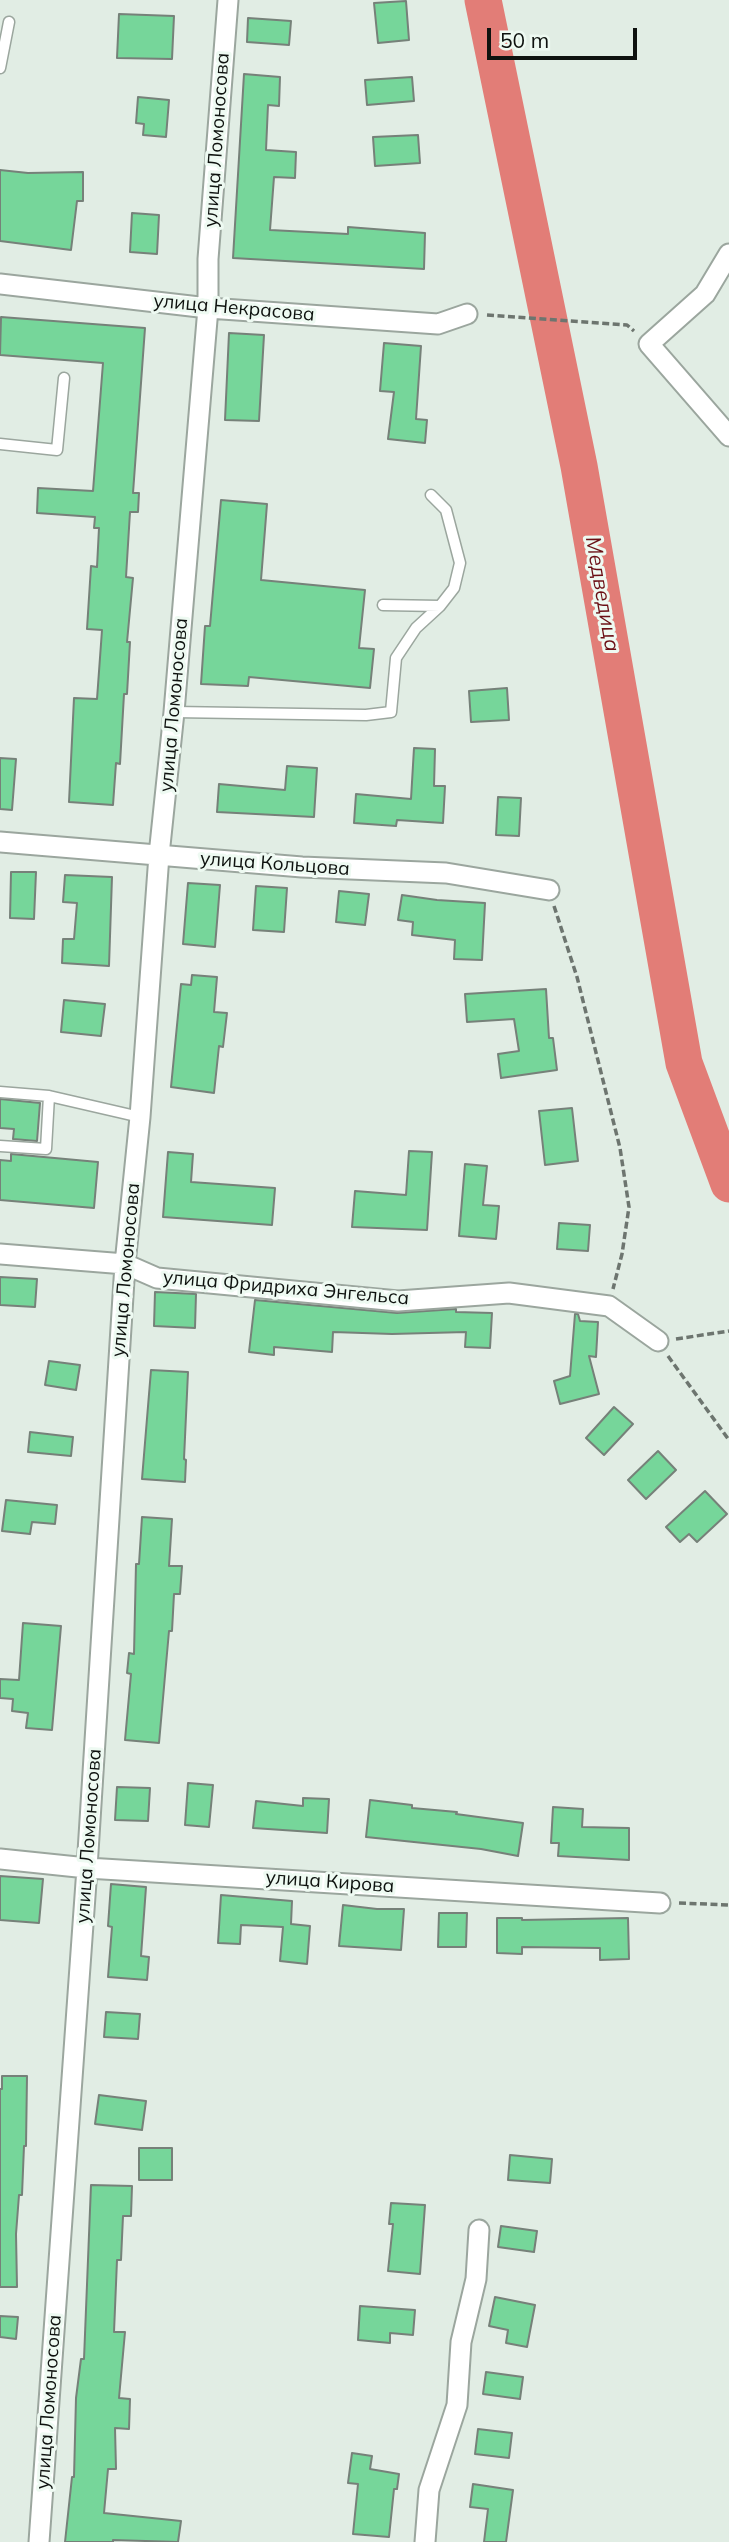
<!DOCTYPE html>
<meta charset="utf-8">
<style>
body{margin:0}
#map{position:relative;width:729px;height:2542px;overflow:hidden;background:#e1ede4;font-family:Mulish,sans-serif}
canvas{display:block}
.scale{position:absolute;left:487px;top:28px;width:150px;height:32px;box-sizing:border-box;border:4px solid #0e120f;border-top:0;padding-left:9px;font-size:21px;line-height:24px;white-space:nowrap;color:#0e120f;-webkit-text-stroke:5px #eefaf2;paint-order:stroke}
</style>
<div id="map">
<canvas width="729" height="2542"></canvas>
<div class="scale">50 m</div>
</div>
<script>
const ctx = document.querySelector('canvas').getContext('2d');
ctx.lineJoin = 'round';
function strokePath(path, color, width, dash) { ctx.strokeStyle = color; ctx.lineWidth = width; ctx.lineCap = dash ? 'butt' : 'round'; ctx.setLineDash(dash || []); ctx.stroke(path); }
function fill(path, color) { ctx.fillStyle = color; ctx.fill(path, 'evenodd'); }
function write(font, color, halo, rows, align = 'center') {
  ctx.font = font + ' Mulish,sans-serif'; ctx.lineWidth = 6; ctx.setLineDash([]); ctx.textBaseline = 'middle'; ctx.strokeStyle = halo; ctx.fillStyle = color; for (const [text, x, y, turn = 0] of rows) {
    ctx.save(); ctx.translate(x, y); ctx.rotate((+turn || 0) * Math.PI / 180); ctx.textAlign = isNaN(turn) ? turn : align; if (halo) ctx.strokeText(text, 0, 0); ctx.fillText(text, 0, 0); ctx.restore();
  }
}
strokePath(new Path2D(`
 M483,0L579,466L684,1063L729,1184`), '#e27d77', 37);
const building = new Path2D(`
 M406,1L409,40L378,43L374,3Z
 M119,14L174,16L172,59L117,58Z
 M248,18L291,21L289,45L247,42Z
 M244,74L280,77L279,106L268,105L266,150L296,152L295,178L274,177L270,230L348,234V227L425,233L424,269L233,258Z
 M412,77L414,101L367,105L365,80Z
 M138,97L169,100L166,137L143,135L144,124L136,123Z
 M418,135L420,163L375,166L373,137Z
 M0,170L28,173L83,172V201H77L71,250L0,241Z
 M132,213L159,215L157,254L130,252Z
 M1,317L145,328L133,493H139L138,512H130L126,577L133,578L127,642H130L127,694H124L120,764L116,763L113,805L69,802L74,698L97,699L102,630L87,629L91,566L97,567L99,528H94L95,517L37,513L38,488L93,491L103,363L0,355Z
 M229,333L264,335L259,421L225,420Z
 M384,343L421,346L416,419L427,420L425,443L388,439L394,392L380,391Z
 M221,500L267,504L261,580L365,590L359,648L374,649L370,688L249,677L248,686L201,684L205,626H210Z
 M507,688L509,720L471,722L469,691Z
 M414,748L435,749L434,786H445L443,823L397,820L396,826L354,823L356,794L411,799Z
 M0,758L16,759L12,810L0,809Z
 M287,766L317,768L314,817L217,812L219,784L285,790Z
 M498,797L521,798L519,836L496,835Z
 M11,872H36L34,919L10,918Z
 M65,875L112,877L109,966L62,963L63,939H74L77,903L63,902Z
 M188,883L220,885L215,947L183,944Z
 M256,886L287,888L284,932L253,930Z
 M339,891L369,894L365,925L336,922Z
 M402,895L437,900L485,903L482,960L454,959L455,940L412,935L413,922L398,920Z
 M192,975L217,977L214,1012L227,1013L223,1047L219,1046L214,1093L171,1087L181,984L191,985Z
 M546,989L549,1038H553L557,1070L501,1078L498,1054L519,1051L514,1019L467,1022L465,994Z
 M64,1000L105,1004L101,1036L61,1032Z
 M0,1099L40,1103L37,1141L13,1139L14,1129L0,1128Z
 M572,1108L578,1161L545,1165L539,1111Z
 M409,1151L432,1152L427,1230L352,1227L355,1191L406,1195Z
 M168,1152L193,1154L191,1182L275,1188L272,1225L163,1217Z
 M11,1154L98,1162L94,1208L0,1200V1160L11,1161Z
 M465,1164L487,1166L483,1205L499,1206L496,1239L459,1236Z
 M559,1223L590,1225L588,1251L557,1249Z
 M0,1277L37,1279L35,1307L0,1305Z
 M155,1292L196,1294L195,1328L154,1326Z
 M255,1300L397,1313L456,1309V1312L492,1313L490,1348L465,1347L466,1332L392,1334L333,1332L332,1352L274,1347V1355L249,1352Z
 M575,1314H578L580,1321L598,1322L596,1357L589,1356L599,1394L560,1404L554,1381L570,1376Z
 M49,1361L80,1365L76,1390L45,1385Z
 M151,1370L188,1372L184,1459L186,1460L185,1482L142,1479Z
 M614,1407L633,1424L604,1455L586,1438Z
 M30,1432L73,1437L71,1456L28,1452Z
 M658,1451L676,1470L646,1499L628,1480Z
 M705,1491L727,1514L697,1542L689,1534L680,1542L666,1527Z
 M6,1500L57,1505L55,1524L32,1522L30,1534L2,1531Z
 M142,1517L172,1519L169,1566H182L180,1594H174L172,1631H169L159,1743L125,1740L131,1674L127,1673L129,1653L134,1654L136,1564H139Z
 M23,1623L61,1626L52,1730L26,1728L28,1713L12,1711L13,1699L0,1698V1679L19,1680Z
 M188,1783L213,1785L209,1827L185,1825Z
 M117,1787L150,1788L148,1821L115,1820Z
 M303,1798L329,1799L327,1833L253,1828L256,1801L303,1806Z
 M370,1800L412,1805V1808L457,1812L456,1814L523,1823L518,1856L481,1849L366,1837Z
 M553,1807L583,1809L582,1827L629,1828V1860L558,1856L559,1843H551Z
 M0,1876L43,1879L39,1923L0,1920Z
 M111,1884L146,1887L141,1956L149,1957L147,1980L108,1977L112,1927L108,1926Z
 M221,1895L292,1901L291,1924L310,1926L307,1964L280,1961L283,1927L241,1925L240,1944L218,1943Z
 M343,1905L377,1909H404L401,1950L339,1946Z
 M439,1913H467L466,1947H438Z
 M497,1918H522V1920L628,1918L629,1959L600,1960V1948L522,1947V1954L497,1953Z
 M106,2012L140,2014L138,2039L104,2037Z
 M2,2076H27L26,2146H24L22,2195H19L16,2234L17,2287H0V2089H2Z
 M99,2095L146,2101L142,2130L95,2124Z
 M139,2148H172V2180H139Z
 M510,2155L552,2159L550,2183L508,2180Z
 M91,2185L132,2186L131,2216H123L121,2260H117L114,2332H125L119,2398L130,2399L129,2429L115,2428L116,2469H108L104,2513L181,2521L178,2542L113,2540V2542H65L72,2477H74L76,2398L81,2359H84Z
 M391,2203L425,2205L420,2274L388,2271L393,2224H389Z
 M501,2226L537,2231L534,2252L498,2247Z
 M495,2297L535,2305L527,2347L506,2343L508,2330L489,2326Z
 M360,2306L415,2310L413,2335L390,2333V2343L358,2340Z
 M0,2316L18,2317L16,2339L0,2337Z
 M486,2372L523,2377L520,2399L483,2394Z
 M478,2429L512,2433L509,2458L475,2454Z
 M352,2453L372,2456L370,2469L399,2474L397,2489H394L389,2537L353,2534L358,2484L348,2483Z
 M473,2484L513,2490L506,2542H484L488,2509L470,2507Z`);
fill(building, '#76d69a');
strokePath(building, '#768179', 2);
const lane = new Path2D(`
 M0,68L9,22
 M0,444L57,450L64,378
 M383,605L440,606
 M174,712L366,715L391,712L396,658L416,628L440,606L454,588L460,563L446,510L431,495
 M0,1092L49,1096L140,1117
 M0,1146L46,1149L49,1096`);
const street = new Path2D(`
 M729,254L705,294L649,344L729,436
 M0,284L208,308L438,324L467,314
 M0,842L302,867L446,873L549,890
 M0,1254L125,1264L157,1278L398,1301L509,1293L609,1306L658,1341
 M0,1859L87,1868L660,1903
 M39,2542L87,1868L125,1264L140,1117L159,855L174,712L208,308V259L228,0
 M425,2542L429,2490L457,2405L461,2342L476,2279L479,2230`);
strokePath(lane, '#9ba69e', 13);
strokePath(street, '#9ba69e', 23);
strokePath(new Path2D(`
 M487,315L627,325L634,331
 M554,906L577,977L620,1148L629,1207L622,1254L613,1289
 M676,1339L729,1331
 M668,1356L729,1440
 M679,1903L729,1905`), '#6d756f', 3.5, [7, 3.5]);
strokePath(lane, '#fff', 10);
strokePath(street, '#fff', 19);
write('19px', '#0e120f', '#eefaf2', [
 ["улица Ломоносова",217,140,-86],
 ["улица Некрасова",234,308,5],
 ["улица Ломоносова",174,705,-85],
 ["улица Кольцова",275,864,4],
 ["улица Ломоносова",126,1270,-85],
 ["улица Фридриха Энгельса",286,1288,5],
 ["улица Ломоносова",89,1836,-86],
 ["улица Кирова",330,1882,4],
 ["улица Ломоносова",49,2402,-86]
]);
write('italic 21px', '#6b0f15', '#eefaf2', [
 ["Медведица",602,594,80]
]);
</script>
